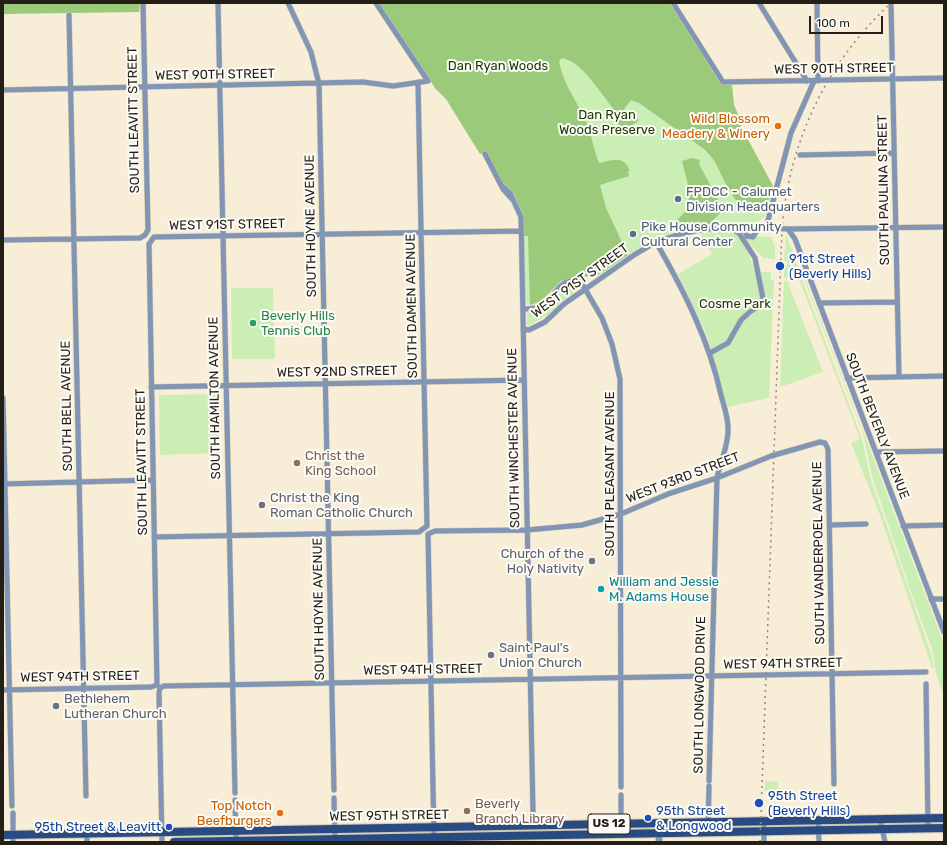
<!DOCTYPE html>
<style>
body{margin:0}
#map{position:relative;width:947px;height:845px;overflow:hidden;background:#f8edd6;font-family:Rubik,sans-serif}
canvas{display:block}
.frame{position:absolute;inset:0;border:4px solid #231f16;pointer-events:none}
.scale{position:absolute;left:809px;top:16px;width:74px;height:18px;box-sizing:border-box;border:2px solid #231f16;border-top:0;padding-left:5px;font-size:12px;line-height:14px;white-space:nowrap;color:#231f16;-webkit-text-stroke:3px #fdfbf6;paint-order:stroke}
</style>
<div id="map">
<canvas width="947" height="845"></canvas>
<div class="frame"></div>
<div class="scale">100 m</div>
</div>
<script>
const ctx = document.querySelector('canvas').getContext('2d');
ctx.lineJoin = 'round';
function fill(path, color) { ctx.fillStyle = color; ctx.fill(path, 'evenodd'); }
function strokePath(path, color, width, dash) { ctx.strokeStyle = color; ctx.lineWidth = width; ctx.lineCap = dash ? 'butt' : 'round'; ctx.setLineDash(dash || []); ctx.stroke(path); }
function write(font, color, halo, rows, align = 'center') {
  ctx.font = font + ' Rubik,sans-serif'; ctx.lineWidth = 4; ctx.setLineDash([]); ctx.textBaseline = 'middle'; ctx.strokeStyle = halo; ctx.fillStyle = color; for (const [text, x, y, turn = 0] of rows) {
    ctx.save(); ctx.translate(x, y); ctx.rotate((+turn || 0) * Math.PI / 180); ctx.textAlign = isNaN(turn) ? turn : align; if (halo) ctx.strokeText(text, 0, 0); ctx.fillText(text, 0, 0); ctx.restore();
  }
}
fill(new Path2D(`
 M379,3H669L677,13L720,83L732,85L734,105L740,119H737L774,188C771,200 769,220 754,223C708,224 673,228 632,252C621,258 612,269 600,275C588,281 574,274 561,281C550,287 545,307 529,305L525,301L523,218L512,192L501,181L486,152L480,154L446,99L435,88Z
 M726,230L738,234L748,253L755,272H771V280H774L769,398L727,407L706,333L678,274L712,254L700,233Z
 M786,234L801,276L790,279V277L784,278V266H787V261H784Z
 M758,236L771,237L775,247V259L763,258L744,237L751,240Z
 M802,280L862,439L871,480L932,657L934,668H932L880,515L851,443L860,439L800,281Z
 M784,281H787L823,372L780,387Z
 M805,281H806L944,644V696L937,678L932,648L915,604L872,476L863,433Z
 M575,283L578,285V291L561,302L549,314L529,326L527,325V311L537,310L562,287Z
 M231,288H273L275,359H232Z
 M219,394L220,453L160,455L159,395Z
 M765,781L778,782V797L771,794V791H765Z`), '#caeeb4');
fill(new Path2D(`
 M3,3H140L139,12L3,14Z
 M379,3H669L677,13L720,83L732,85L734,105L740,119H737L773,186C771,195 769,205 759,209C737,221 722,172 713,159C710,155 707,152 704,149L639,103L631,100L624,109L639,120C624,134 617,126 610,111L613,108C600,93 582,61 562,58L559,61C563,85 579,103 588,126C592,137 594,150 598,161L600,163C614,160 623,155 630,171H628L629,176L600,185L606,208L628,255L596,276L575,277L561,281L541,301L530,305L528,236H524L512,192L501,181L486,152L480,154L446,99L435,88Z
 M692,158L700,160L699,164L725,213H720L708,225L676,231L675,221C698,207 687,182 682,161Z`), '#9bcb7a');
const minor = new Path2D(`
 M218,3L235,793
 M288,3L311,52L319,84L334,790
 M673,3L723,82L944,78
 M759,3L807,81
 M817,3L818,81
 M891,3L899,377
 M69,15L86,796
 M3,90L363,82L393,86L428,81L376,3
 M485,154L503,189L512,199
 M800,155L894,153
 M501,185L510,193L521,217L533,812
 M759,227L753,237L747,236L744,227L788,229L944,227
 M766,228L791,133L814,81
 M788,229L795,239L944,632
 M3,240L140,238L145,235L148,230L143,3
 M656,242C684,291 709,340 721,395C724,406 728,417 728,428C729,445 720,462 717,478L709,781
 M819,303L897,302
 M523,309C529,309 535,309 541,306C555,298 561,274 581,282L602,318L612,344L620,379L621,787
 M523,329L529,330L545,322L564,304L634,255L656,242L680,234L705,229L730,228L739,233L755,258L763,299L759,306L751,311L741,320L728,343L710,353
 M847,378L944,376
 M151,387L524,380
 M3,398L12,806
 M876,452L944,451
 M3,484L153,480
 M831,525L866,524
 M903,526L944,525
 M154,537L419,532L427,526L418,82
 M931,599H944
 M926,684L928,828
 M3,690L151,687L157,685L149,244L154,237L521,231
 M621,795V835
 M334,798L335,839
 M235,800L236,842
 M13,813V842
 M818,819L819,842
 M880,819L885,842
 M764,820V842
 M708,833L709,786
 M87,834V842
 M434,838L428,534L435,531L527,530L582,525L621,514L668,494L717,478L771,456L820,442L825,443L828,449L834,784
 M162,842L159,693L160,688L164,686L926,672`);
const tertiary = new Path2D(`
 M659,822V842`);
const primary = new Path2D(`
 M3,835L944,818
 M174,842L944,828`);
strokePath(minor, '#d2c8b3', 6);
strokePath(tertiary, '#d2c8b3', 8);
strokePath(primary, '#d2c8b3', 10);
strokePath(minor, '#8195b5', 5);
strokePath(tertiary, '#8195b5', 6);
strokePath(primary, '#2a4a82', 8);
strokePath(new Path2D(`
 M760,842L782,229C789,141 827,62 891,3`), '#918979', 1.5, [2, 4]);
for (const [x, y, r, color] of [
 [778,126,4,"#e8710a"],
 [678,199,4,"#5c6f8a"],
 [633,234,4,"#5c6f8a"],
 [780,266,5,"#1a4fb4"],
 [253,323,4,"#2e9e5b"],
 [297,463,4,"#8d6e63"],
 [262,505,4,"#6b7280"],
 [592,561,4,"#6b7280"],
 [601,589,4,"#0f9aa8"],
 [491,655,4,"#6b7280"],
 [56,706,4,"#6b7280"],
 [759,803,5,"#1a4fb4"],
 [467,811,4,"#8d6e63"],
 [280,813,4,"#e8710a"],
 [648,818,4,"#1a4fb4"],
 [169,827,4,"#1a4fb4"]
]) { const dot = new Path2D(); dot.arc(x, y, r, 0, 2 * Math.PI); ctx.fillStyle = color; ctx.fill(dot); strokePath(dot, '#fdfbf6', 1.5); }
for (const [x, y, w] of [
 [609,824,42]
]) { const box = new Path2D(); box.roundRect(x - w / 2, y - 10, w, 20, 3); ctx.fillStyle = '#fdfbf6'; ctx.fill(box); strokePath(box, '#231f16', 1); }
write('bold 12px', '#231f16', null, [
 ["US 12",609,824]
]);
write('13px', '#1b3700', '#fdfbf6', [
 ["Dan Ryan Woods",498,66],
 ["Dan Ryan",607,115],
 ["Woods Preserve",607,130],
 ["Cosme Park",735,304]
]);
write('13px', '#231f16', '#fdfbf6', [
 ["WEST 90TH STREET",834,69,-1],
 ["WEST 90TH STREET",215,75,-1],
 ["SOUTH LEAVITT STREET",134,120,-91],
 ["SOUTH PAULINA STREET",884,190,-91],
 ["WEST 91ST STREET",227,225,-1],
 ["SOUTH HOYNE AVENUE",311,226,-91],
 ["WEST 91ST STREET",580,281,-36],
 ["SOUTH DAMEN AVENUE",412,306,-91],
 ["WEST 92ND STREET",337,372,-1],
 ["SOUTH HAMILTON AVENUE",215,398,-91],
 ["SOUTH BELL AVENUE",67,406,-91],
 ["SOUTH BEVERLY AVENUE",877,426,69],
 ["SOUTH WINCHESTER AVENUE",514,438,-91],
 ["SOUTH LEAVITT STREET",142,462,-91],
 ["SOUTH PLEASANT AVENUE",610,474,-90],
 ["WEST 93RD STREET",683,478,-21],
 ["SOUTH VANDERPOEL AVENUE",819,553,-91],
 ["SOUTH HOYNE AVENUE",319,609,-91],
 ["WEST 94TH STREET",783,664,-1],
 ["WEST 94TH STREET",423,670,-1],
 ["WEST 94TH STREET",80,677,-1],
 ["SOUTH LONGWOOD DRIVE",700,695,-89],
 ["WEST 95TH STREET",389,816,-1]
]);
write('13px', '#c56008', '#fdfbf6', [
 ["Wild Blossom",770,119],
 ["Meadery & Winery",770,134],
 ["Top Notch",272,806],
 ["Beefburgers",272,821]
], 'right');
write('13px', '#4e5e75', '#fdfbf6', [
 ["FPDCC - Calumet",686,192],
 ["Division Headquarters",686,207],
 ["Pike House Community",641,227],
 ["Cultural Center",641,242]
], 'left');
write('13px', '#164399', '#fdfbf6', [
 ["91st Street",789,259],
 ["(Beverly Hills)",789,274],
 ["95th Street",768,796],
 ["(Beverly Hills)",768,811],
 ["95th Street",656,811],
 ["& Longwood",656,826],
 ["95th Street & Leavitt",161,827,"right"]
], 'left');
write('13px', '#27864d', '#fdfbf6', [
 ["Beverly Hills",261,316],
 ["Tennis Club",261,331]
], 'left');
write('13px', '#785e54', '#fdfbf6', [
 ["Christ the",305,456],
 ["King School",305,471],
 ["Beverly",475,804],
 ["Branch Library",475,819]
], 'left');
write('13px', '#5b616d', '#fdfbf6', [
 ["Christ the King",270,498],
 ["Roman Catholic Church",270,513],
 ["Church of the",584,554,"right"],
 ["Holy Nativity",584,569,"right"],
 ["Saint Paul's",499,648],
 ["Union Church",499,663],
 ["Bethlehem",64,699],
 ["Lutheran Church",64,714]
], 'left');
write('13px', '#0d838f', '#fdfbf6', [
 ["William and Jessie",609,582],
 ["M. Adams House",609,597]
], 'left');
</script>
